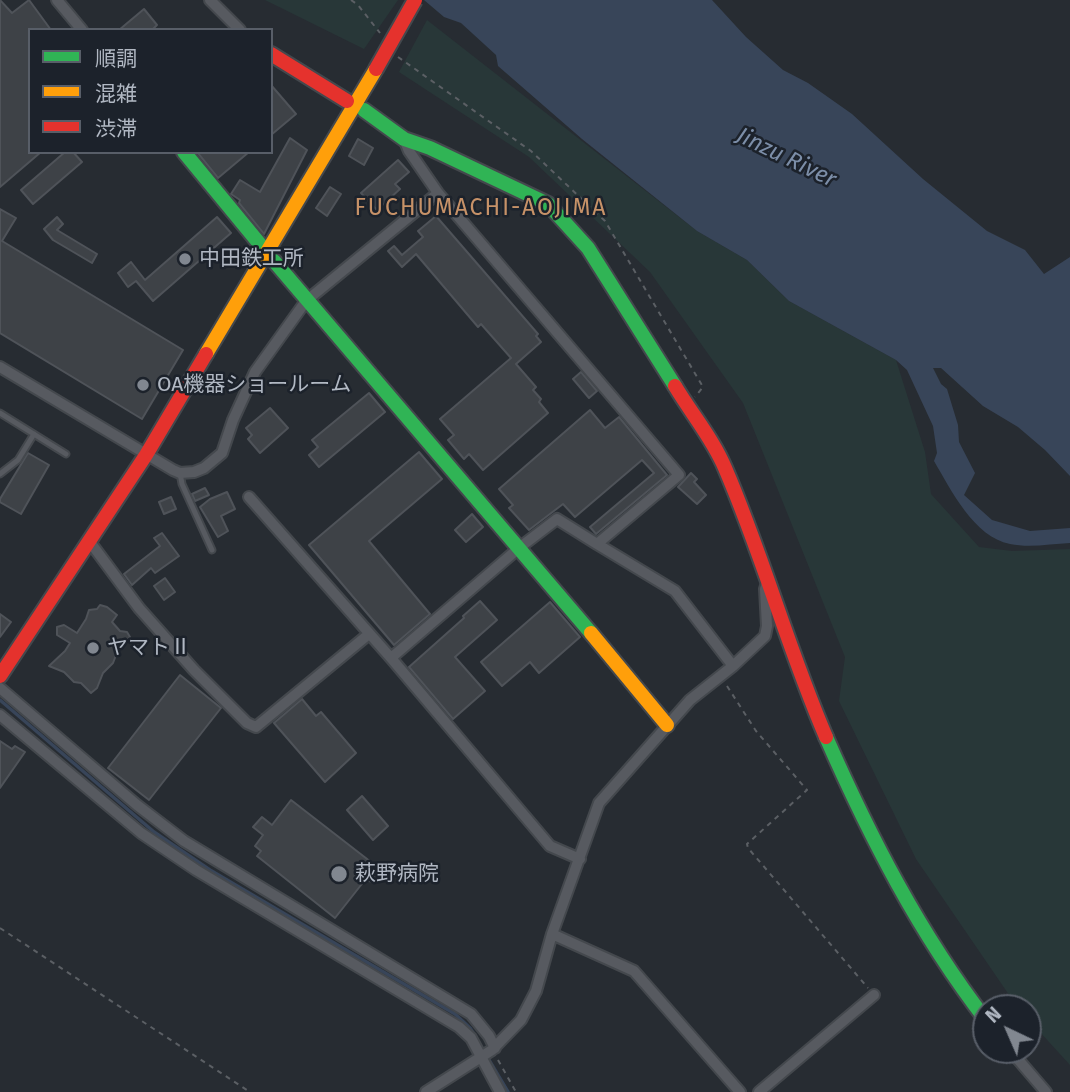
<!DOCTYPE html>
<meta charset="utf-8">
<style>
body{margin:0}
#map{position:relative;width:1070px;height:1092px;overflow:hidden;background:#272c32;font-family:"Fira Sans","Noto Sans JP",sans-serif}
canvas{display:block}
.legend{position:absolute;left:28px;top:28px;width:245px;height:126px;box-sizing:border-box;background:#1c222b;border:2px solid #585e68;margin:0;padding:9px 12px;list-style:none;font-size:21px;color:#b1b8c3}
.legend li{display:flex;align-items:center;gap:14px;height:35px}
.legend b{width:35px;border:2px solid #585e68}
.north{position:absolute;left:972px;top:994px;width:70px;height:70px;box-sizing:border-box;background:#1c222b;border:2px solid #585e68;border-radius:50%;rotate:316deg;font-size:19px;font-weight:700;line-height:28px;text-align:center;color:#b1b8c3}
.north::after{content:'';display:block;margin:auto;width:24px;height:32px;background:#818790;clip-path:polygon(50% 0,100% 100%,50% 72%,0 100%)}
</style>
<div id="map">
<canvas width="1070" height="1092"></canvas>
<ul class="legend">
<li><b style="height:9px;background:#30b455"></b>順調</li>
<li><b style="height:9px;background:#ff9f0a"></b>混雑</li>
<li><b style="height:9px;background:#e5322d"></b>渋滞</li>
</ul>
<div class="north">N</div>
</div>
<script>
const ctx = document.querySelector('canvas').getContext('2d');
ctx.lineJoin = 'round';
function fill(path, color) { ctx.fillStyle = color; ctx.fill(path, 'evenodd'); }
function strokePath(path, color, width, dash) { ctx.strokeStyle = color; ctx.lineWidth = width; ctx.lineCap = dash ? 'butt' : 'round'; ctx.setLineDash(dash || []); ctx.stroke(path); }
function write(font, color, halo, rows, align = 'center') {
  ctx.font = font + ' "Fira Sans","Noto Sans JP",sans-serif'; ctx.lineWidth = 5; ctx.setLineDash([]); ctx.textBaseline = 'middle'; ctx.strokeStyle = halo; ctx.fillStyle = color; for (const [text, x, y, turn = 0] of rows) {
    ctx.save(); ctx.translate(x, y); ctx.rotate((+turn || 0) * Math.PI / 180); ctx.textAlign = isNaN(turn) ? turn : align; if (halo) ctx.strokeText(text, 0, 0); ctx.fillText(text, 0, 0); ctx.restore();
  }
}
fill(new Path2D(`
 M265,0H398L364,49Z
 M427,20L697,231L747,260L789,301L896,360L925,452L931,494L979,547L1012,551L1070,549V1065L1028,1019V1008H1018L916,859L839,701L845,657L743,403L650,272L529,157L399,72Z`), '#283738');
fill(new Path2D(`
 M424,0H712L746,37L783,70L808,83L852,114L923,179L987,231L1025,250L1044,274L1070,257V476L1045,450L1018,427L983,406L941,368H933L941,384L947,389L958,425L959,442L975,473L964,495L992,520L1030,531L1070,528V543C1051,544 1029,548 1010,544C974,537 951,490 934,461L937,453L933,426L907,370L896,360L789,301L747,260L697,231L582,139L498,66L496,55L461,23L444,17Z`), '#384559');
strokePath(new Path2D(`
 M0,700L154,832L210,870L455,1014L470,1028L475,1036
 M486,1055L508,1092`), '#384559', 3.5);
const building = new Path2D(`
 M0,0L12,13L29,0L51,30H30V152H41L0,187Z
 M144,9L157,25L152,30H119Z
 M271,85L296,114L271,135Z
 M290,138L307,150L264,234L239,203L240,200L231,194L240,180L260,192Z
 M358,139L373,148L364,165L349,156Z
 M65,152H73L82,162L33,204L21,190Z
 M197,152H249L218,178Z
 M398,160L409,172L395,184L400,189L377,210L361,193Z
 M330,187L341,194L327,216L316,208Z
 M0,209L16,218L2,241L183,350L142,419L0,333Z
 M436,216L538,334L536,336L541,342L516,364L536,387L533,390L541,399L539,402L548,413L483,470L469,454L464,459L448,440L454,435L440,419L511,358L481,324L478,327L416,254L402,267L388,251L394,246L402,255L423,237L418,231Z
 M57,217L63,224L57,230L97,254L92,263L53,240L44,229Z
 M217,217L231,233L153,301L136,281L128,287L118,273L131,262L145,280Z
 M581,372L597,391L589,398L573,379Z
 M369,393L385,412L319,467L309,455L318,447L312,440Z
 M270,408L288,428L260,453L248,439L252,435L246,428Z
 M590,410L605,428L619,417L667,475L596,534L590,527L654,473L642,460L575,517L563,504L529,530L509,508L513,505L499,489Z
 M419,452L442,479L369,541L430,614L394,645L309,545Z
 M28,453L49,465L21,514L0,502V499Z
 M691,473L697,479L694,482L706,495L697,504L678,487Z
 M205,488L209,495L195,501L192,494Z
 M227,492L235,509L221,516L228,531L218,537L200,507L210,499Z
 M171,497L176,509L164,514L159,502Z
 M472,514L483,527L466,542L455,530Z
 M162,533L179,556L155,573L151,568L132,585L124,574L160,546L154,538Z
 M165,578L175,592L164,600L154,586Z
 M480,601L497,620L455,657L485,691L453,719L409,667L464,618L463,616Z
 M550,602L580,637L539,673L530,662L502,686L481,662Z
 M100,605L107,607L117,615L112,622L120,631L127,632L130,637L118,650L113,663L103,673L97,688L91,693L81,683L74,682L64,672L49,666L65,651L70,643L57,635V627L64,625L77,633L86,619L89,610L97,609Z
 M0,614L11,622L0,637Z
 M180,675L221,708L149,800L108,768Z
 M302,699L316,716L321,712L356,753L325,782L274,723Z
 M0,741L12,749L15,746L25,752L0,788Z
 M362,796L388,826L373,840L347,810Z
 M291,800L380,869V877L373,882L365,880L335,918L257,856L261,851L255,846L263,835L253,827L262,817L272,825Z`);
fill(building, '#3e4247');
strokePath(building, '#4f5359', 2);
const lane = new Path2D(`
 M0,413L66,454
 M180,473L182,484L212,550
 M0,474L18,460L34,434`);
const street = new Path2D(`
 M57,0L82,30
 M210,0L240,30
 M0,367L173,470L180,473L194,472L204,468L222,453L233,420L255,372L306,301L438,193
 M249,497L391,658L550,846L580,859
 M90,542L139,608L194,670L247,723L256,727L369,634
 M597,544L675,591L733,666
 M391,658L519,548L557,519L597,544L679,475L438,193L409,151L404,139
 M0,688L137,805L184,841L471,1014L489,1036L495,1048
 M0,715L141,833L196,870L459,1027L471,1038L500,1092
 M552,934L634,971L740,1092
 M1010,1050L1046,1092
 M426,1092L492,1050L521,1020L536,991L552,934L599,803L690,700L733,666L765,636L767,626L765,589L768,580
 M759,1092L874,995`);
const fast = new Path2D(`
 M364,110L404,139L430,148L548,204L588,248L675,386
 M184,152L263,248
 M274,261L591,633
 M826,737C870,837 919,933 986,1020`);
const slow = new Path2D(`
 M206,354L376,69
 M591,633L667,725`);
const jam = new Path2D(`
 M271,54L347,101
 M675,386C691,413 713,439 725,468C763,556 788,649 826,737
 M0,676L146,455L206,354`);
strokePath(lane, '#44484d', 9);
strokePath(street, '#44484d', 14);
strokePath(fast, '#44484d', 18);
strokePath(slow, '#44484d', 18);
strokePath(jam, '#44484d', 18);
strokePath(new Path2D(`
 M351,0L358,5L380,33
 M398,57L531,151L605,221L703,387L695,397
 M727,686L756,731L807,790L747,844L748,848L868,988
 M0,928L250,1092
 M498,1060L516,1092`), '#5b5f64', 2, [5, 5]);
strokePath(lane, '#575a60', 5);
strokePath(street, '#575a60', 10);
strokePath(fast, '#30b455', 14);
strokePath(slow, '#ff9f0a', 14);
strokePath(jam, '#e5322d', 14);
const jamBridge = new Path2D(`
 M376,69L415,0`);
strokePath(jamBridge, '#44484d', 18, []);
strokePath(jamBridge, '#e5322d', 14);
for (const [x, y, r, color] of [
 [185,259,7,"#818790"],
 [143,385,7,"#818790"],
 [93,648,7,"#818790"],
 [339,874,9,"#818790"]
]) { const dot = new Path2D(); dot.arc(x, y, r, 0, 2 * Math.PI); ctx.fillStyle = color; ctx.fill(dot); strokePath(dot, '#1c222b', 2.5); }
write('21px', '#b1b8c3', '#1c222b', [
 ["中田鉄工所",199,259],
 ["OA機器ショールーム",157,385],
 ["ヤマトⅡ",107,648],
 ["萩野病院",355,874]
], 'left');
write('italic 23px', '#7c8ea8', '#1c222b', [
 ["Jinzu River",786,158,26]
]);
ctx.letterSpacing = '2px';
write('23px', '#c79268', '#1c222b', [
 ["FUCHUMACHI-AOJIMA",481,209]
]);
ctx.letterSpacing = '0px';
</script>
